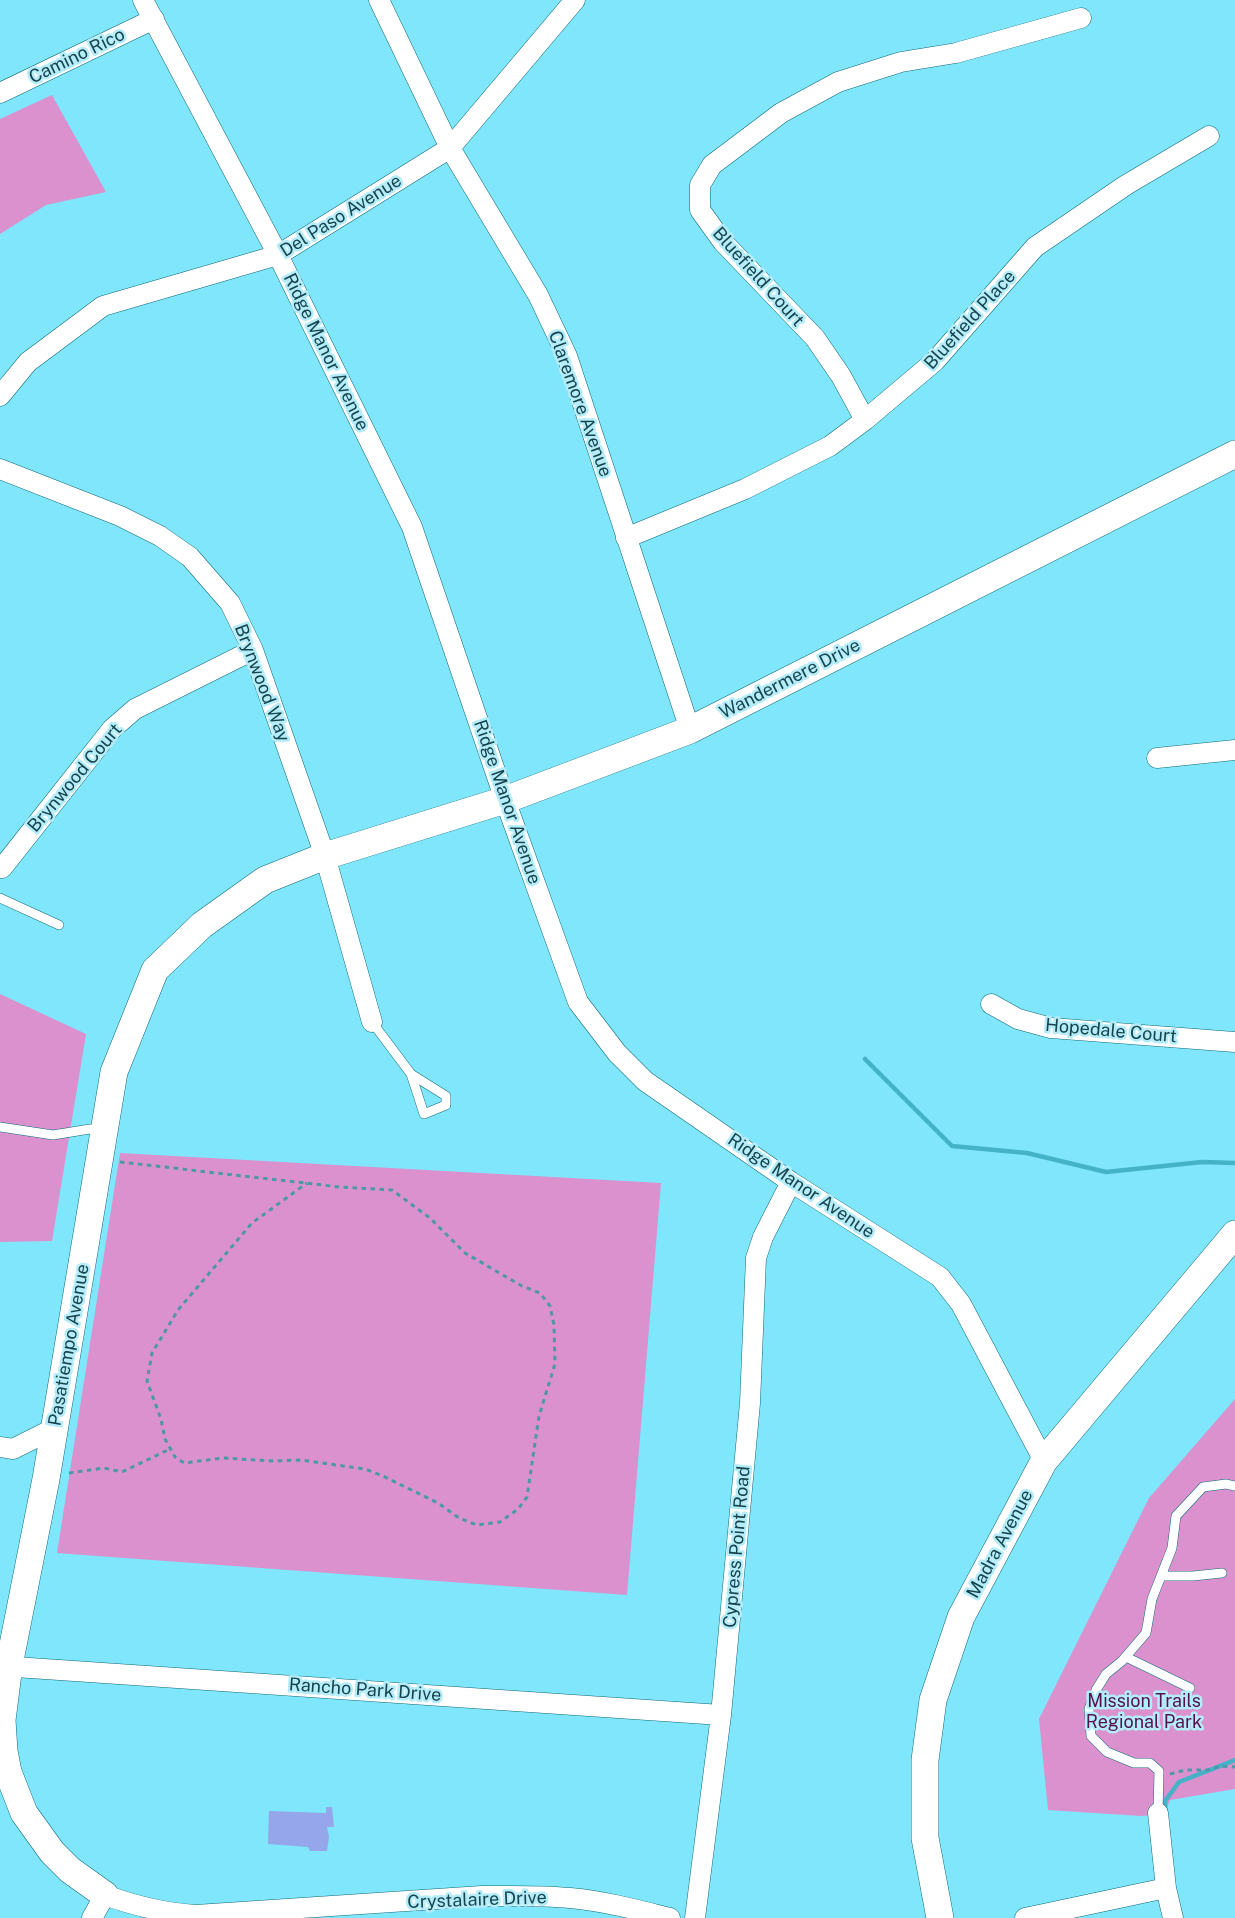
<!DOCTYPE html>
<style>
body{margin:0}
canvas{display:block;background:#7fe6fb}
</style>
<canvas width="1235" height="1918"></canvas>
<script>
const ctx = document.querySelector('canvas').getContext('2d');
ctx.lineJoin = 'round';
function fill(path, color) { ctx.fillStyle = color; ctx.fill(path, 'evenodd'); }
function strokePath(path, color, width, dash) { ctx.strokeStyle = color; ctx.lineWidth = width; ctx.lineCap = dash ? 'butt' : 'round'; ctx.setLineDash(dash || []); ctx.stroke(path); }
function write(font, color, halo, rows, align = 'center') {
  ctx.font = font + ' "Public Sans",sans-serif'; ctx.lineWidth = 5; ctx.setLineDash([]); ctx.textBaseline = 'middle'; ctx.strokeStyle = halo; ctx.fillStyle = color; for (const [text, x, y, turn = 0] of rows) {
    ctx.save(); ctx.translate(x, y); ctx.rotate((+turn || 0) * Math.PI / 180); ctx.textAlign = isNaN(turn) ? turn : align; if (halo) ctx.strokeText(text, 0, 0); ctx.fillText(text, 0, 0); ctx.restore();
  }
}
fill(new Path2D(`
 M52,95L106,192L46,205L0,234V119Z
 M0,994L86,1034L52,1241L0,1242Z
 M120,1153L661,1183L627,1595L57,1553Z
 M1235,1399V1789L1170,1800L1165,1814L1141,1816L1048,1810L1039,1719L1149,1498Z`), '#da91ce');
strokePath(new Path2D(`
 M865,1059L952,1146L1027,1153L1106,1172L1202,1162L1235,1163
 M1165,1811V1801L1179,1782L1235,1760`), '#45b2c7', 4.5);
fill(new Path2D(`
 M326,1807H332L334,1827H327L329,1837L327,1851H310L308,1847L268,1844L269,1811L326,1813Z`), '#95a6ea');
const lane = new Path2D(`
 M0,898L59,925
 M372,1022L411,1074L424,1114L446,1105V1096L411,1074
 M0,1127L53,1135L90,1129H101
 M1161,1576H1193L1222,1573
 M1126,1657L1190,1688
 M1158,1813L1159,1771L1150,1763H1134L1107,1752L1091,1736L1089,1709L1096,1690L1106,1674L1122,1661L1146,1633L1152,1599L1172,1548L1176,1516L1203,1487L1226,1484L1235,1486`);
const street = new Path2D(`
 M143,0L278,255L412,527L505,800L578,1002L617,1053L645,1081L791,1182L940,1277L961,1304L1044,1461
 M379,0L450,148L538,295L567,356L690,730
 M0,93L154,19
 M0,396L28,362L103,306L278,255L450,148L575,0
 M865,420L841,376L815,338L723,242L700,210V185L712,165L781,113L838,82L901,62L956,53L1081,18
 M0,469L120,516L160,536L190,557L230,603L253,650L325,856L372,1022
 M626,538L745,489L830,446L865,420L935,361L1035,247L1126,185L1209,136
 M1157,758L1235,750
 M2,868L112,729L135,709L253,650
 M991,1004L1018,1019L1051,1028L1235,1042
 M0,1447L13,1449L55,1428
 M0,1666L721,1715
 M1158,1813L1166,1888L1173,1918
 M92,1918L105,1895C135,1906 163,1913 196,1915L482,1896C511,1896 541,1895 570,1898C604,1901 637,1910 670,1918
 M695,1918L721,1715L750,1403L756,1258L763,1237L791,1182
 M1025,1918L1166,1888`);
const secondary = new Path2D(`
 M105,1895L70,1870L52,1852L24,1813L8,1772L4,1751L2,1720L9,1665L46,1479L114,1072L155,970L202,925L265,880L325,856L505,800L690,730L1235,454
 M940,1918L925,1838V1760L933,1700L961,1617L1044,1461L1235,1234`);
strokePath(lane, '#0f6978', 10);
strokePath(street, '#0f6978', 21);
strokePath(secondary, '#0f6978', 28);
strokePath(new Path2D(`
 M120,1162L340,1187L392,1190L430,1218L465,1253L522,1286L540,1293L550,1306L554,1325L555,1364L539,1416L527,1497L518,1509L500,1522L477,1525L459,1518L438,1503L383,1476L365,1469L301,1460L272,1461L223,1458L184,1463L175,1457L165,1439L161,1419L147,1381L152,1353L178,1310L252,1223L307,1183
 M69,1473L104,1468L122,1472L170,1449
 M1170,1774L1185,1770H1208L1221,1766L1235,1767`), '#4d98a7', 3, [4.5, 4.5]);
strokePath(lane, '#fff', 9);
strokePath(street, '#fff', 20);
strokePath(secondary, '#fff', 27);
write('18px', '#17444c', '#b4edf9', [
 ["Camino Rico",77,56,-26],
 ["Del Paso Avenue",341,216,-32],
 ["Bluefield Court",758,277,48],
 ["Bluefield Place",970,320,-48],
 ["Ridge Manor Avenue",326,352,64],
 ["Claremore Avenue",580,404,70],
 ["Wandermere Drive",790,679,-27],
 ["Brynwood Way",262,683,69],
 ["Brynwood Court",75,778,-50],
 ["Ridge Manor Avenue",507,802,71],
 ["Hopedale Court",1111,1031,5],
 ["Ridge Manor Avenue",801,1186,34],
 ["Pasatiempo Avenue",69,1345,-80],
 ["Madra Avenue",1000,1544,-62],
 ["Cypress Point Road",737,1547,-85],
 ["Rancho Park Drive",365,1690,4],
 ["Crystalaire Drive",477,1900,-2]
]);
write('18px', '#56104f', '#b4edf9', [
 ["Mission Trails",1144,1701],
 ["Regional Park",1144,1722]
]);
</script>
